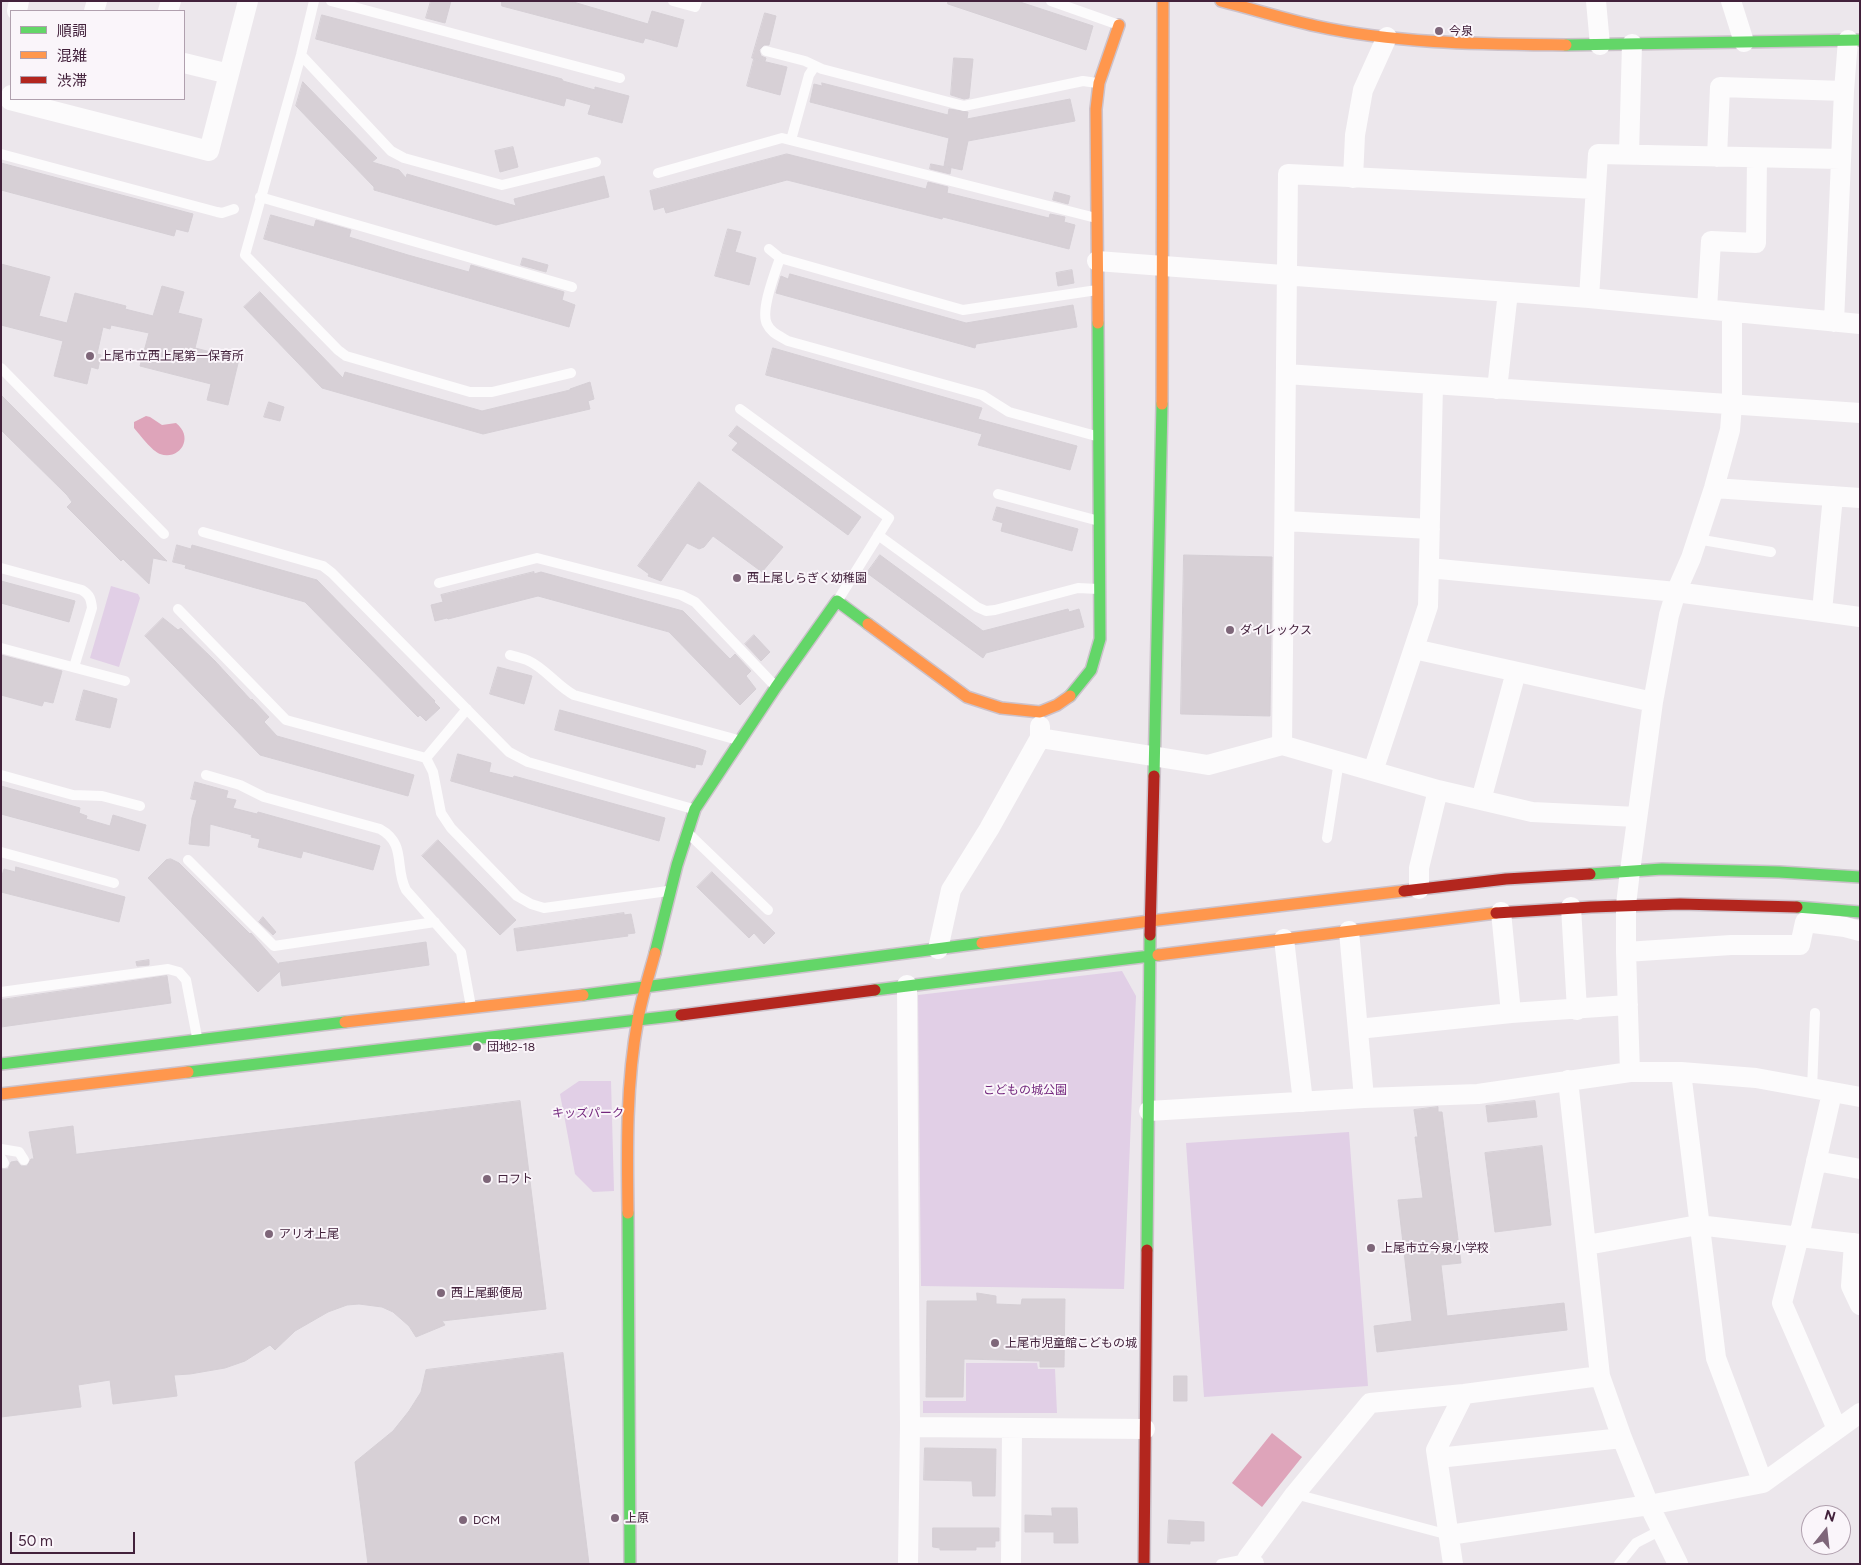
<!DOCTYPE html>
<meta charset="utf-8">
<style>
body{margin:0}
#map{position:relative;width:1861px;height:1565px;overflow:hidden;background:#ece7ec;font-family:Figtree,"Noto Sans JP",sans-serif}
canvas{display:block}
.frame{position:absolute;inset:0;border:2px solid #42213b;pointer-events:none}
.legend{position:absolute;left:10px;top:10px;width:175px;height:90px;box-sizing:border-box;background:#faf5fa;border:1px solid #b0a0ae;margin:0;padding:6px 9px;list-style:none;font-size:15px;color:#42213b}
.legend li{display:flex;align-items:center;gap:10px;height:25px}
.legend b{width:25px;border:1px solid #b0a0ae}
.north{position:absolute;left:1801px;top:1505px;width:50px;height:50px;box-sizing:border-box;background:#faf5fa;border:1px solid #b0a0ae;border-radius:50%;rotate:16deg;font-size:14px;font-weight:700;line-height:20px;text-align:center;color:#42213b}
.north::after{content:'';display:block;margin:auto;width:18px;height:22px;background:#7e6679;clip-path:polygon(50% 0,100% 100%,50% 72%,0 100%)}
.scale{position:absolute;left:10px;top:1532px;width:125px;height:22px;box-sizing:border-box;border:2px solid #42213b;border-top:0;padding-left:6px;font-size:15px;line-height:18px;white-space:nowrap;color:#42213b;-webkit-text-stroke:4px #faf5fa;paint-order:stroke}
</style>
<div id="map">
<canvas width="1861" height="1565"></canvas>
<div class="frame"></div>
<ul class="legend">
<li><b style="height:6px;background:#63d668"></b>順調</li>
<li><b style="height:6px;background:#ff974d"></b>混雑</li>
<li><b style="height:6px;background:#b3261e"></b>渋滞</li>
</ul>
<div class="north">N</div>
<div class="scale">50 m</div>
</div>
<script>
const ctx = document.querySelector('canvas').getContext('2d');
ctx.lineJoin = 'round';
function fill(path, color) { ctx.fillStyle = color; ctx.fill(path, 'evenodd'); }
function strokePath(path, color, width, dash) { ctx.strokeStyle = color; ctx.lineWidth = width; ctx.lineCap = dash ? 'butt' : 'round'; ctx.setLineDash(dash || []); ctx.stroke(path); }
function write(font, color, halo, rows, align = 'center') {
  ctx.font = font + ' Figtree,"Noto Sans JP",sans-serif'; ctx.lineWidth = 4; ctx.setLineDash([]); ctx.textBaseline = 'middle'; ctx.strokeStyle = halo; ctx.fillStyle = color; for (const [text, x, y, turn = 0] of rows) {
    ctx.save(); ctx.translate(x, y); ctx.rotate((+turn || 0) * Math.PI / 180); ctx.textAlign = isNaN(turn) ? turn : align; if (halo) ctx.strokeText(text, 0, 0); ctx.fillText(text, 0, 0); ctx.restore();
  }
}
fill(new Path2D(`
 M111,586L138,594L140,598L119,667L90,658Z
 M1122,971L1136,996L1124,1289L921,1286L918,995Z
 M579,1081H611L614,1191L593,1192L575,1174L560,1094Z
 M1349,1132L1368,1386L1204,1397L1186,1143Z
 M966,1363H1037L1038,1369H1055L1057,1413H923V1401H966Z`), '#e1cfe6');
fill(new Path2D(`
 M146,416L150,417L162,425L176,423C195,438 179,461 160,454C152,451 140,435 134,428V422Z
 M1272,1433L1302,1457L1262,1507L1232,1483Z`), '#dea4ba');
const building = new Path2D(`
 M431,1H451L445,23L426,18Z
 M502,1H570L648,24L652,11L684,20L677,47L645,38L643,43L502,6Z
 M948,1H1017L1093,26L1086,50L948,4Z
 M765,13L776,16L769,45H764L759,50L761,56L766,58L765,61L752,58Z
 M322,15L562,79L563,81L595,90V87L629,96L622,123L588,114L591,105L566,98L564,106L316,39Z
 M954,58L973,59L969,98L964,99L951,95Z
 M754,59L787,67L780,95L747,86Z
 M303,82L377,158L372,162L399,170L406,178L407,174L516,206L514,199L604,176L609,197L496,225L374,190V187L296,106Z
 M822,83L948,115L949,109L968,112L967,119L1070,99L1075,121L968,141L962,170L944,166L949,138L810,102L814,84L822,86Z
 M513,147L518,167L500,172L495,151Z
 M787,154L926,189L928,182L948,187L947,193L1049,218L1050,214L1065,217L1064,222L1075,225L1069,249L943,217L942,219L787,180L666,213L664,207L654,210L650,191Z
 M1,163L193,214L188,232L176,229L174,236L1,190Z
 M931,164L951,168L950,174L930,169Z
 M1055,192L1070,196L1068,204L1053,200Z
 M271,215L314,227L316,220L351,230L349,237L408,255L469,272L471,265L564,292L562,300L575,305L569,327L264,239Z
 M728,229L741,232L735,252L756,258L749,285L715,276Z
 M523,258L548,265L546,272L521,265Z
 M1,264L50,277L39,316L67,323L75,293L126,306L125,309L153,316L162,286L184,292L178,313L202,319L195,348L239,359L228,405L207,400L211,384L140,366L149,333L111,325L110,329L103,327L97,354L101,355L98,369L91,367L87,384L54,376L63,341L1,325Z
 M1072,270L1074,283L1058,286L1056,273Z
 M790,274L966,323L1073,305L1077,327L976,344L975,348L776,293L781,276L788,279Z
 M260,292L343,378L345,372L482,411L570,390V389L590,382L594,399L588,401L590,409L483,434L322,388L244,307Z
 M773,348L982,408L978,419L1077,446L1070,470L978,445L982,434L766,375Z
 M1,395L167,561L153,558L149,584L123,559L121,561L67,507L72,502L67,495L1,430Z
 M269,402L284,407L280,421L264,417Z
 M737,426L861,517L848,535L732,450L738,443L729,436Z
 M699,482L783,547L762,572L713,536L704,547L699,549L687,543L661,581L648,576L649,574L638,566Z
 M997,507L1078,529L1072,551L1001,531L1003,523L993,520Z
 M177,545L191,549L192,545L317,580L435,701L434,702L440,708L426,721L420,715L418,717L305,602L185,568L186,565L173,562Z
 M880,555L983,631L1068,609L1069,612L1079,609L1084,627L986,653L983,658L867,573Z
 M1184,555L1272,557L1270,716L1181,714Z
 M534,572V574L541,572L683,611L730,659L735,654L751,671L746,676L756,689L740,705L669,632L538,596L448,619L447,618L435,621L431,605L443,602L441,595Z
 M1,581L75,601L69,622L1,603Z
 M163,618L178,630L181,628L215,661L251,700L252,699L269,717L264,722L277,736L414,775L408,796L260,755L145,636Z
 M754,635L770,652L761,661L745,644Z
 M1,655L62,671L53,703L44,701L42,706L1,695Z
 M498,667L532,676L524,704L490,694Z
 M84,690L117,699L110,728L76,720Z
 M560,710L698,748L706,751L702,765L696,764L695,768L555,730Z
 M458,754L491,763L489,772L513,778L514,776L665,818L659,841L451,781Z
 M195,782L228,791L226,798L236,800L233,808L257,814L258,812L380,846L373,870L303,851L301,858L258,847L260,839L251,837L252,835L210,824L209,846L189,844L192,818L197,800L191,799Z
 M1,786L80,808L79,813L87,816L86,819L110,826L113,815L146,825L139,851L1,814Z
 M438,840L516,920L500,935L422,856Z
 M171,859L179,863L250,934L251,933L279,965V963L426,942L429,965L282,986L280,971L258,992L148,878L166,860Z
 M16,867L125,897L119,922L1,892V879L4,869L15,872Z
 M712,872L775,933L764,944L754,933L749,938L697,887Z
 M624,913V915L631,914L635,933L627,934L628,936L517,951L514,929Z
 M263,917L276,932L273,935L259,922Z
 M149,960V965L137,966L136,962Z
 M167,976L171,1003L1,1027V1000Z
 M520,1101L546,1309L442,1321L445,1325L416,1337L409,1326L393,1312L382,1307L359,1304L347,1305L328,1312L295,1331L275,1350L270,1345L245,1361L225,1368L190,1374L174,1375L177,1396L113,1404L110,1380L78,1385L81,1407L1,1417V1169H8L11,1162L17,1161L21,1166H27L31,1159H34L29,1132L73,1126L76,1154Z
 M1535,1101L1537,1117L1488,1122L1486,1106Z
 M1438,1107V1112H1442L1461,1263L1441,1265L1447,1316L1564,1303L1567,1330L1377,1352L1374,1326L1412,1321L1398,1200L1423,1198L1415,1137H1418L1414,1110Z
 M1542,1146L1551,1225L1495,1232L1485,1153Z
 M977,1293L996,1296V1304L1021,1305L1022,1299H1065L1064,1367H1040V1361L964,1359L963,1397H926L927,1301H977Z
 M563,1353L589,1564H368L355,1462L393,1431L409,1411L421,1392L426,1370Z
 M1174,1376H1187V1401H1174Z
 M925,1448L996,1449L995,1496H973L972,1481L924,1480Z
 M1052,1508H1077L1078,1543H1054V1532H1025V1515L1052,1516Z
 M1169,1520L1204,1522V1541H1190V1544L1168,1543Z
 M933,1528H999V1541H995V1547H976V1550H940V1548L933,1547Z`);
fill(building, '#d7d0d6');
strokePath(building, '#d5cfd5', 1);
const fast = new Path2D(`
 M1566,45L1860,40
 M1070,696L1091,670L1100,639L1098,323
 M1154,776L1162,404
 M1590,874L1662,869L1779,872L1860,877
 M1797,907L1860,912
 M655,953L677,865L695,809L776,687L837,601L868,624
 M875,990L1158,955
 M583,995L982,943
 M1,1064L345,1022
 M188,1072L681,1015
 M628,1213L630,1564
 M1147,1250L1150,935`);
const slow = new Path2D(`
 M1221,1C1253,9 1284,19 1316,26C1398,44 1482,44 1566,45
 M1098,323L1096,109L1099,83L1119,25
 M1162,404L1163,1
 M868,624L967,697L1001,708L1040,712L1057,705L1070,696
 M982,943L1150,921L1404,891
 M1158,955L1496,913
 M345,1022L583,995
 M1,1094L188,1072
 M628,1213C627,1149 626,1083 638,1019C642,997 649,975 655,953`);
const jam = new Path2D(`
 M1404,891L1506,879L1590,874
 M1496,913L1591,907L1680,904L1797,907
 M1150,935L1154,776
 M681,1015L875,990
 M1144,1564L1147,1250`);
strokePath(fast, '#ccc2cb', 14);
strokePath(slow, '#ccc2cb', 14);
strokePath(jam, '#ccc2cb', 14);
strokePath(new Path2D(`
 M314,1L301,55L245,255L338,350L346,356L470,392H492L571,373
 M331,1L620,78
 M673,1L695,7L697,1
 M1051,1L1119,25
 M766,51L805,61L822,69L964,106L1083,81L1097,83
 M301,55L391,151L404,158L502,185L596,162
 M791,140L809,75L815,66
 M1,154L217,212L222,213L234,209
 M658,173L782,138L1096,218
 M260,197L572,287
 M769,249L780,258C775,273 760,310 767,324C771,333 780,336 788,341L982,395L1009,412L1096,436
 M780,258L963,310L1097,290
 M1,368L164,534
 M740,409L889,518L838,600
 M998,494L1099,521
 M203,532L323,566L332,573L509,752L528,762L693,809
 M878,535L977,607L986,611L995,610L1078,588L1098,589
 M1697,539L1771,552
 M1,568L82,590C90,595 91,599 92,608L74,667
 M439,583L537,558L681,595L695,602L776,687
 M178,609L286,720L426,758
 M1,648L125,681
 M510,655C516,657 523,658 529,661C546,669 557,686 574,695L738,740
 M467,709L426,758L433,772L441,813L451,828L517,896L531,904L544,908L668,891
 M1,775L73,795L102,796L140,806
 M206,775L240,785L264,797L380,829C407,844 394,867 406,890L461,952L471,1007
 M690,835L768,910
 M1327,838L1339,761
 M1,852L114,883
 M188,860L274,946L435,922
 M1,992L168,969L179,972L186,980L197,1037
 M1812,1089L1815,1013
 M1,1149L19,1152L24,1160
 M1,1158L4,1163
 M1295,1494L1449,1535
 M1221,1564L1247,1559
 M1619,1564L1636,1543L1663,1529`), '#fcfbfc', 10);
strokePath(new Path2D(`
 M1596,1L1600,45
 M1731,1L1744,42
 M17,11L19,1
 M94,11L97,1
 M168,11L171,1
 M184,63L229,74
 M11,95L10,100L209,151L248,1
 M1629,154L1632,44
 M1717,157L1720,87L1844,91
 M1353,178L1355,135L1363,90L1387,37
 M1097,261L1589,298L1860,324
 M1589,298L1598,154L1841,159
 M1707,309L1711,241L1756,243L1757,158
 M1834,322L1844,91L1848,40
 M1286,374L1860,413
 M1497,389L1508,292
 M1714,488L1860,498
 M1285,521L1430,529
 M1429,568L1676,592L1860,617
 M1822,611L1833,496
 M1414,649L1653,702
 M1040,738L1208,765L1282,745L1438,790L1532,812L1637,817
 M1282,745L1288,174L1595,189
 M1373,771L1428,606L1433,385
 M1481,800L1516,672
 M1419,889V868L1438,790
 M1571,907L1577,1010
 M1501,912L1511,1013
 M1349,931L1364,1098
 M1284,939L1303,1102
 M938,949L951,890L989,829L1040,738V726
 M1626,952L1731,945H1800L1805,922L1845,927L1860,931
 M907,985L910,1427L908,1564
 M1358,1029L1511,1013L1628,1005
 M1630,1072L1626,952V905L1630,871L1653,702L1669,615L1676,592L1691,558L1714,488L1730,430L1732,405V312
 M1681,1072L1716,1358L1763,1483
 M1568,1080L1600,1376L1622,1438L1649,1505L1678,1564
 M1832,1093L1799,1236L1782,1303L1837,1429
 M1149,1111L1364,1098L1478,1094L1630,1072H1681L1756,1078L1860,1097
 M1816,1161L1860,1169
 M1854,1243L1851,1286L1860,1305
 M1587,1245L1698,1225L1860,1244
 M910,1427L1145,1429
 M1438,1458L1622,1438
 M1449,1535L1649,1505L1763,1483L1860,1413
 M1011,1564L1012,1429
 M1254,1564L1247,1559L1295,1494L1370,1403L1464,1394L1600,1376
 M1453,1564L1436,1450L1464,1394`), '#fcfbfc', 20);
strokePath(fast, '#63d668', 11);
strokePath(slow, '#ff974d', 11);
strokePath(jam, '#b3261e', 11);
for (const [x, y, r, color] of [
 [1439,31,5,"#7e6679"],
 [90,356,5,"#7e6679"],
 [737,578,5,"#7e6679"],
 [1230,630,5,"#7e6679"],
 [477,1047,5,"#7e6679"],
 [487,1179,5,"#7e6679"],
 [269,1234,5,"#7e6679"],
 [1371,1248,5,"#7e6679"],
 [441,1293,5,"#7e6679"],
 [995,1343,5,"#7e6679"],
 [615,1518,5,"#7e6679"],
 [463,1520,5,"#7e6679"]
]) { const dot = new Path2D(); dot.arc(x, y, r, 0, 2 * Math.PI); ctx.fillStyle = color; ctx.fill(dot); strokePath(dot, '#faf5fa', 2); }
write('12px', '#42213b', '#faf5fa', [
 ["今泉",1449,31],
 ["上尾市立西上尾第一保育所",100,356],
 ["西上尾しらぎく幼稚園",747,578],
 ["ダイレックス",1240,630],
 ["団地2-18",487,1047],
 ["ロフト",497,1179],
 ["アリオ上尾",279,1234],
 ["上尾市立今泉小学校",1381,1248],
 ["西上尾郵便局",451,1293],
 ["上尾市児童館こどもの城",1005,1343],
 ["上原",625,1518],
 ["DCM",473,1520]
], 'left');
write('12px', '#73277d', '#faf5fa', [
 ["こどもの城公園",1025,1090],
 ["キッズパーク",588,1113]
]);
</script>
